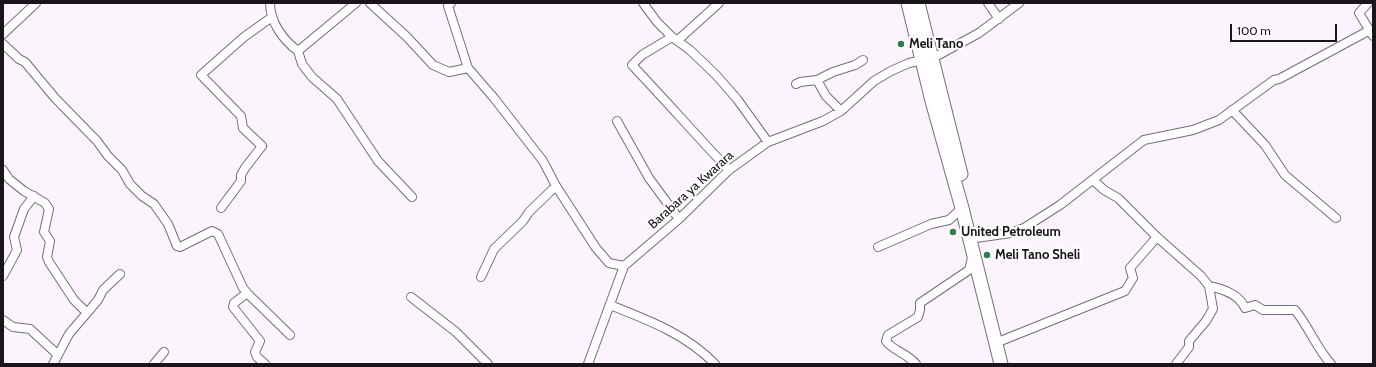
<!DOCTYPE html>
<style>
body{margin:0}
#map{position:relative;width:1376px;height:367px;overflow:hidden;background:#fbf4fd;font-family:Cabin,sans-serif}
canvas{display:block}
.frame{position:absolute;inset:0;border:4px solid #19151a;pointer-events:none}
.scale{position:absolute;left:1230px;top:24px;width:107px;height:18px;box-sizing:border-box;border:2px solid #19151a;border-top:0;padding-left:5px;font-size:12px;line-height:14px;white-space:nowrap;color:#19151a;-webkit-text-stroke:3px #fff;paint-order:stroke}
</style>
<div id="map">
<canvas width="1376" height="367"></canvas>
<div class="frame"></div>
<div class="scale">100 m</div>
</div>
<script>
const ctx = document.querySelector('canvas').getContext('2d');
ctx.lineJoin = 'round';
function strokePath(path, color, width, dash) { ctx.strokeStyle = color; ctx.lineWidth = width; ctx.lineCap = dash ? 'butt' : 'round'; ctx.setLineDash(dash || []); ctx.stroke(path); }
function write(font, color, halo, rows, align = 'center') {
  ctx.font = font + ' Cabin,sans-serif'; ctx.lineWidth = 4; ctx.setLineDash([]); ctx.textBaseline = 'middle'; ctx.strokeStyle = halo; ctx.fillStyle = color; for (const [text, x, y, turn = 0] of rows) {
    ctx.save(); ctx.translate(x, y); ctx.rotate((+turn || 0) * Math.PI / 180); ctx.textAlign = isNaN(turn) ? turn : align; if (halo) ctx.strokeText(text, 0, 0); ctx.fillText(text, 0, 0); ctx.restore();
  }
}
const street = new Path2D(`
 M270,3C270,22 283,40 298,51
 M356,3L298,51L302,64L312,77L337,99L378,161L412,197
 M370,3L407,37L433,65L449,72L468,68L494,98L543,161L556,186L596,248L609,263L624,266
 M451,3L448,6L468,68
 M643,3L657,22L672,37L690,50L716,75L737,99L768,142
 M988,3L999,19
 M1368,3L1359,13L1373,36
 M3,34L36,3
 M672,37L642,55L632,65C665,100 696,135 729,170
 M678,40L719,3
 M3,44L19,59L25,62L55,98L97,141L108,156L122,170L130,184L142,196L154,204L168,224L177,246L180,247L212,231L218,234L243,288L247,293L234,303L233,307L260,341L255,352L257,357L265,364
 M817,80L826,96L841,111
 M796,84L800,82L817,80L833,72L855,65L863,60
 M1232,110L1265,145L1285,175L1336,218
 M617,121L649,178L679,219
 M3,170L9,179L24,191L45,203L49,209L44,232L50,241L47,257L49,262L74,300L87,313
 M1093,180L1104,190L1118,198L1157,237L1201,276L1209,286L1213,309L1206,321L1189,341V347L1176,364
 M221,208L241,181V175L245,168L262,146L243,128L241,116L201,75L244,37L272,17
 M969,239L1011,233L1024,228L1060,205L1144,140L1193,130L1219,120L1274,80L1279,79L1370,30
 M878,247L931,224L949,220L962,208
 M3,276L17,250L14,237L24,209L34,196
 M481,277L494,249L523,221L529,212L556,186
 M1209,286C1223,289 1239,294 1245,308L1255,305L1263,310H1295C1309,327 1317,349 1331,364
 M247,293L290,335
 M411,297L456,332L488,364
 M610,305C648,320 686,334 715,364
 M3,320L13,327L30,329L58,355L53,364
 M1003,340L1125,291L1133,278L1130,268L1157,237
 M58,355L69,334L98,300L103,290L120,274
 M154,364L164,352
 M588,364L624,266L679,219L729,170L768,142L823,121L841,111L874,81L891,71L909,63L933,58L979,33L1019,3
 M916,364C907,353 893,351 886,341L888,335L918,317L920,310V303L969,270L972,258`);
const primary = new Path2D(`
 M908,3L932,101L962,208L1001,364
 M918,3L961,174`);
strokePath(street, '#756c79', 10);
strokePath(primary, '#756c79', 15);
strokePath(street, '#fff', 8);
strokePath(primary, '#fff', 13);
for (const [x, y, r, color] of [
 [901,44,4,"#2e7e4f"],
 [953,232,4,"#2e7e4f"],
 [987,255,4,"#2e7e4f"]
]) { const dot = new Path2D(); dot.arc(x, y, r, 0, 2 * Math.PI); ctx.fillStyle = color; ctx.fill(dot); strokePath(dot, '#fff', 1.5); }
write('bold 13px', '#19151a', '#fff', [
 ["Meli Tano",909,44],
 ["United Petroleum",961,232],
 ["Meli Tano Sheli",995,255]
], 'left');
write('13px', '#19151a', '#fff', [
 ["Barabara ya Kwarara",691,190,-42]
]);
</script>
